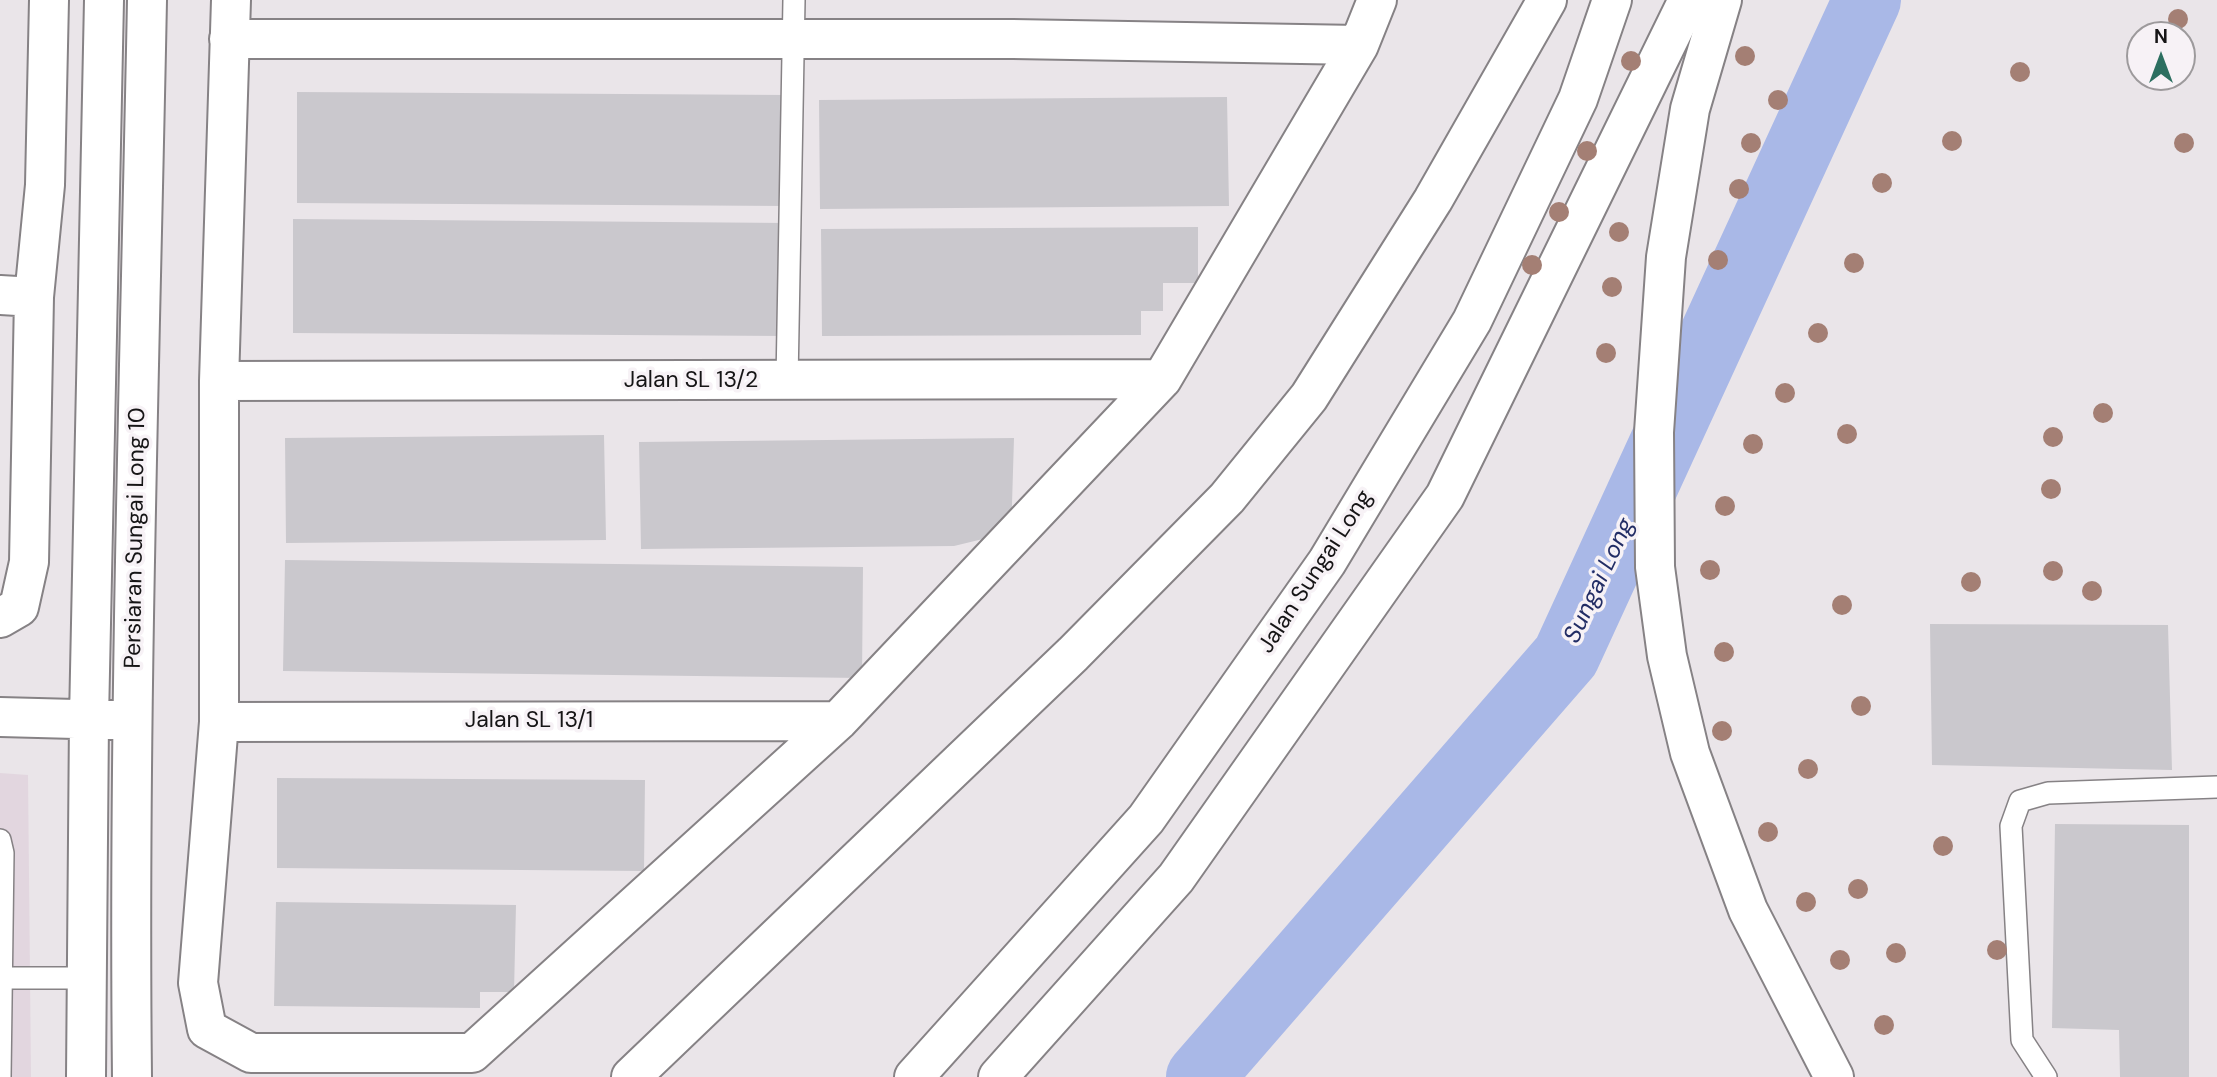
<!DOCTYPE html>
<style>
body{margin:0}
#map{position:relative;width:2217px;height:1077px;overflow:hidden;background:#eae5e9;font-family:"DM Sans",sans-serif}
canvas{display:block}
.north{position:absolute;left:2126px;top:21px;width:70px;height:70px;box-sizing:border-box;background:#f7f2f6;border:2px solid #9d9a9c;border-radius:50%;rotate:0deg;font-size:19px;font-weight:700;line-height:28px;text-align:center;color:#161516}
.north::after{content:'';display:block;margin:auto;width:24px;height:32px;background:#2c6f60;clip-path:polygon(50% 0,100% 100%,50% 72%,0 100%)}
</style>
<div id="map">
<canvas width="2217" height="1077"></canvas>
<div class="north">N</div>
</div>
<script>
const ctx = document.querySelector('canvas').getContext('2d');
ctx.lineJoin = 'round';
function fill(path, color) { ctx.fillStyle = color; ctx.fill(path, 'evenodd'); }
function strokePath(path, color, width, dash) { ctx.strokeStyle = color; ctx.lineWidth = width; ctx.lineCap = dash ? 'butt' : 'round'; ctx.setLineDash(dash || []); ctx.stroke(path); }
function write(font, color, halo, rows, align = 'center') {
  ctx.font = font + ' "DM Sans",sans-serif'; ctx.lineWidth = 7; ctx.setLineDash([]); ctx.textBaseline = 'middle'; ctx.strokeStyle = halo; ctx.fillStyle = color; for (const [text, x, y, turn = 0] of rows) {
    ctx.save(); ctx.translate(x, y); ctx.rotate((+turn || 0) * Math.PI / 180); ctx.textAlign = isNaN(turn) ? turn : align; if (halo) ctx.strokeText(text, 0, 0); ctx.fillText(text, 0, 0); ctx.restore();
  }
}
fill(new Path2D(`
 M0,773L28,775L31,1077H0Z`), '#e2d6df');
strokePath(new Path2D(`
 M1200,1077L1566,656L1867,0`), '#a9b8e7', 68);
fill(new Path2D(`
 M297,92L787,95V206L297,203Z
 M1227,97L1229,206L820,209L819,100Z
 M293,219L788,223L786,336L293,333Z
 M1198,227V283H1163V311H1141V335L822,336L821,229Z
 M604,435L606,540L286,543L285,438Z
 M1014,438L1011,537L987,538L954,546L641,549L639,442Z
 M285,560L863,567L862,678L283,671Z
 M1930,624L2168,625L2172,770L1932,765Z
 M277,778L645,780L644,871L277,868Z
 M2055,824L2189,825V1077H2120L2119,1030L2052,1028Z
 M276,902L516,905L514,992H480V1008L274,1006Z`), '#cac8cd');
const lane = new Path2D(`
 M787,381L794,0
 M0,840L3,853L0,1077
 M0,978H87
 M2046,1077L2022,1040L2011,826L2020,801L2048,793L2217,787`);
const street = new Path2D(`
 M231,0L219,381V722L198,983L207,1029L251,1053H472L838,721L1162,379L1359,45L1377,0
 M229,39H1013L1359,45
 M0,295L34,297
 M219,381L1162,379
 M0,618L19,607L29,562L34,297L45,185L49,0
 M0,717L113,720
 M219,722L838,721
 M86,1077L89,719L104,0
 M132,1077C128,718 140,359 147,0`);
const secondary = new Path2D(`
 M914,1077L1146,819L1327,562L1472,321L1578,99L1612,0
 M998,1077L1176,878L1445,496L1688,0`);
const highway = new Path2D(`
 M1722,0L1690,109L1666,257L1654,432L1655,567L1667,656L1690,753L1748,910L1834,1077
 M631,1077L1073,654L1227,498L1309,397L1433,200L1547,0`);
strokePath(lane, '#868285', 24);
strokePath(street, '#868285', 42);
strokePath(secondary, '#868285', 42);
strokePath(highway, '#868285', 42);
strokePath(lane, '#fff', 21);
strokePath(street, '#fff', 38);
strokePath(secondary, '#fff', 38);
strokePath(highway, '#fff', 38);
ctx.fillStyle = '#a47f74';
for (const [x, y] of [
 [2178,19],
 [1745,56],
 [1631,61],
 [2020,72],
 [1778,100],
 [1952,141],
 [1751,143],
 [2184,143],
 [1587,151],
 [1882,183],
 [1739,189],
 [1559,212],
 [1619,232],
 [1718,260],
 [1854,263],
 [1532,265],
 [1612,287],
 [1818,333],
 [1606,353],
 [1785,393],
 [2103,413],
 [1847,434],
 [2053,437],
 [1753,444],
 [2051,489],
 [1725,506],
 [1710,570],
 [2053,571],
 [1971,582],
 [2092,591],
 [1842,605],
 [1724,652],
 [1861,706],
 [1722,731],
 [1808,769],
 [1768,832],
 [1943,846],
 [1858,889],
 [1806,902],
 [1997,950],
 [1896,953],
 [1840,960],
 [1884,1025]
]) { ctx.beginPath(); ctx.arc(x, y, 10, 0, 2 * Math.PI); ctx.fill(); }
write('23px', '#161516', '#f7f2f6', [
 ["Jalan SL 13/2",691,381],
 ["Persiaran Sungai Long 10",136,538,-89],
 ["Jalan Sungai Long",1316,572,-57],
 ["Jalan SL 13/1",529,721]
]);
write('italic 24px', '#222d65', '#f7f2f6', [
 ["Sungai Long",1600,581,-65]
]);
</script>
